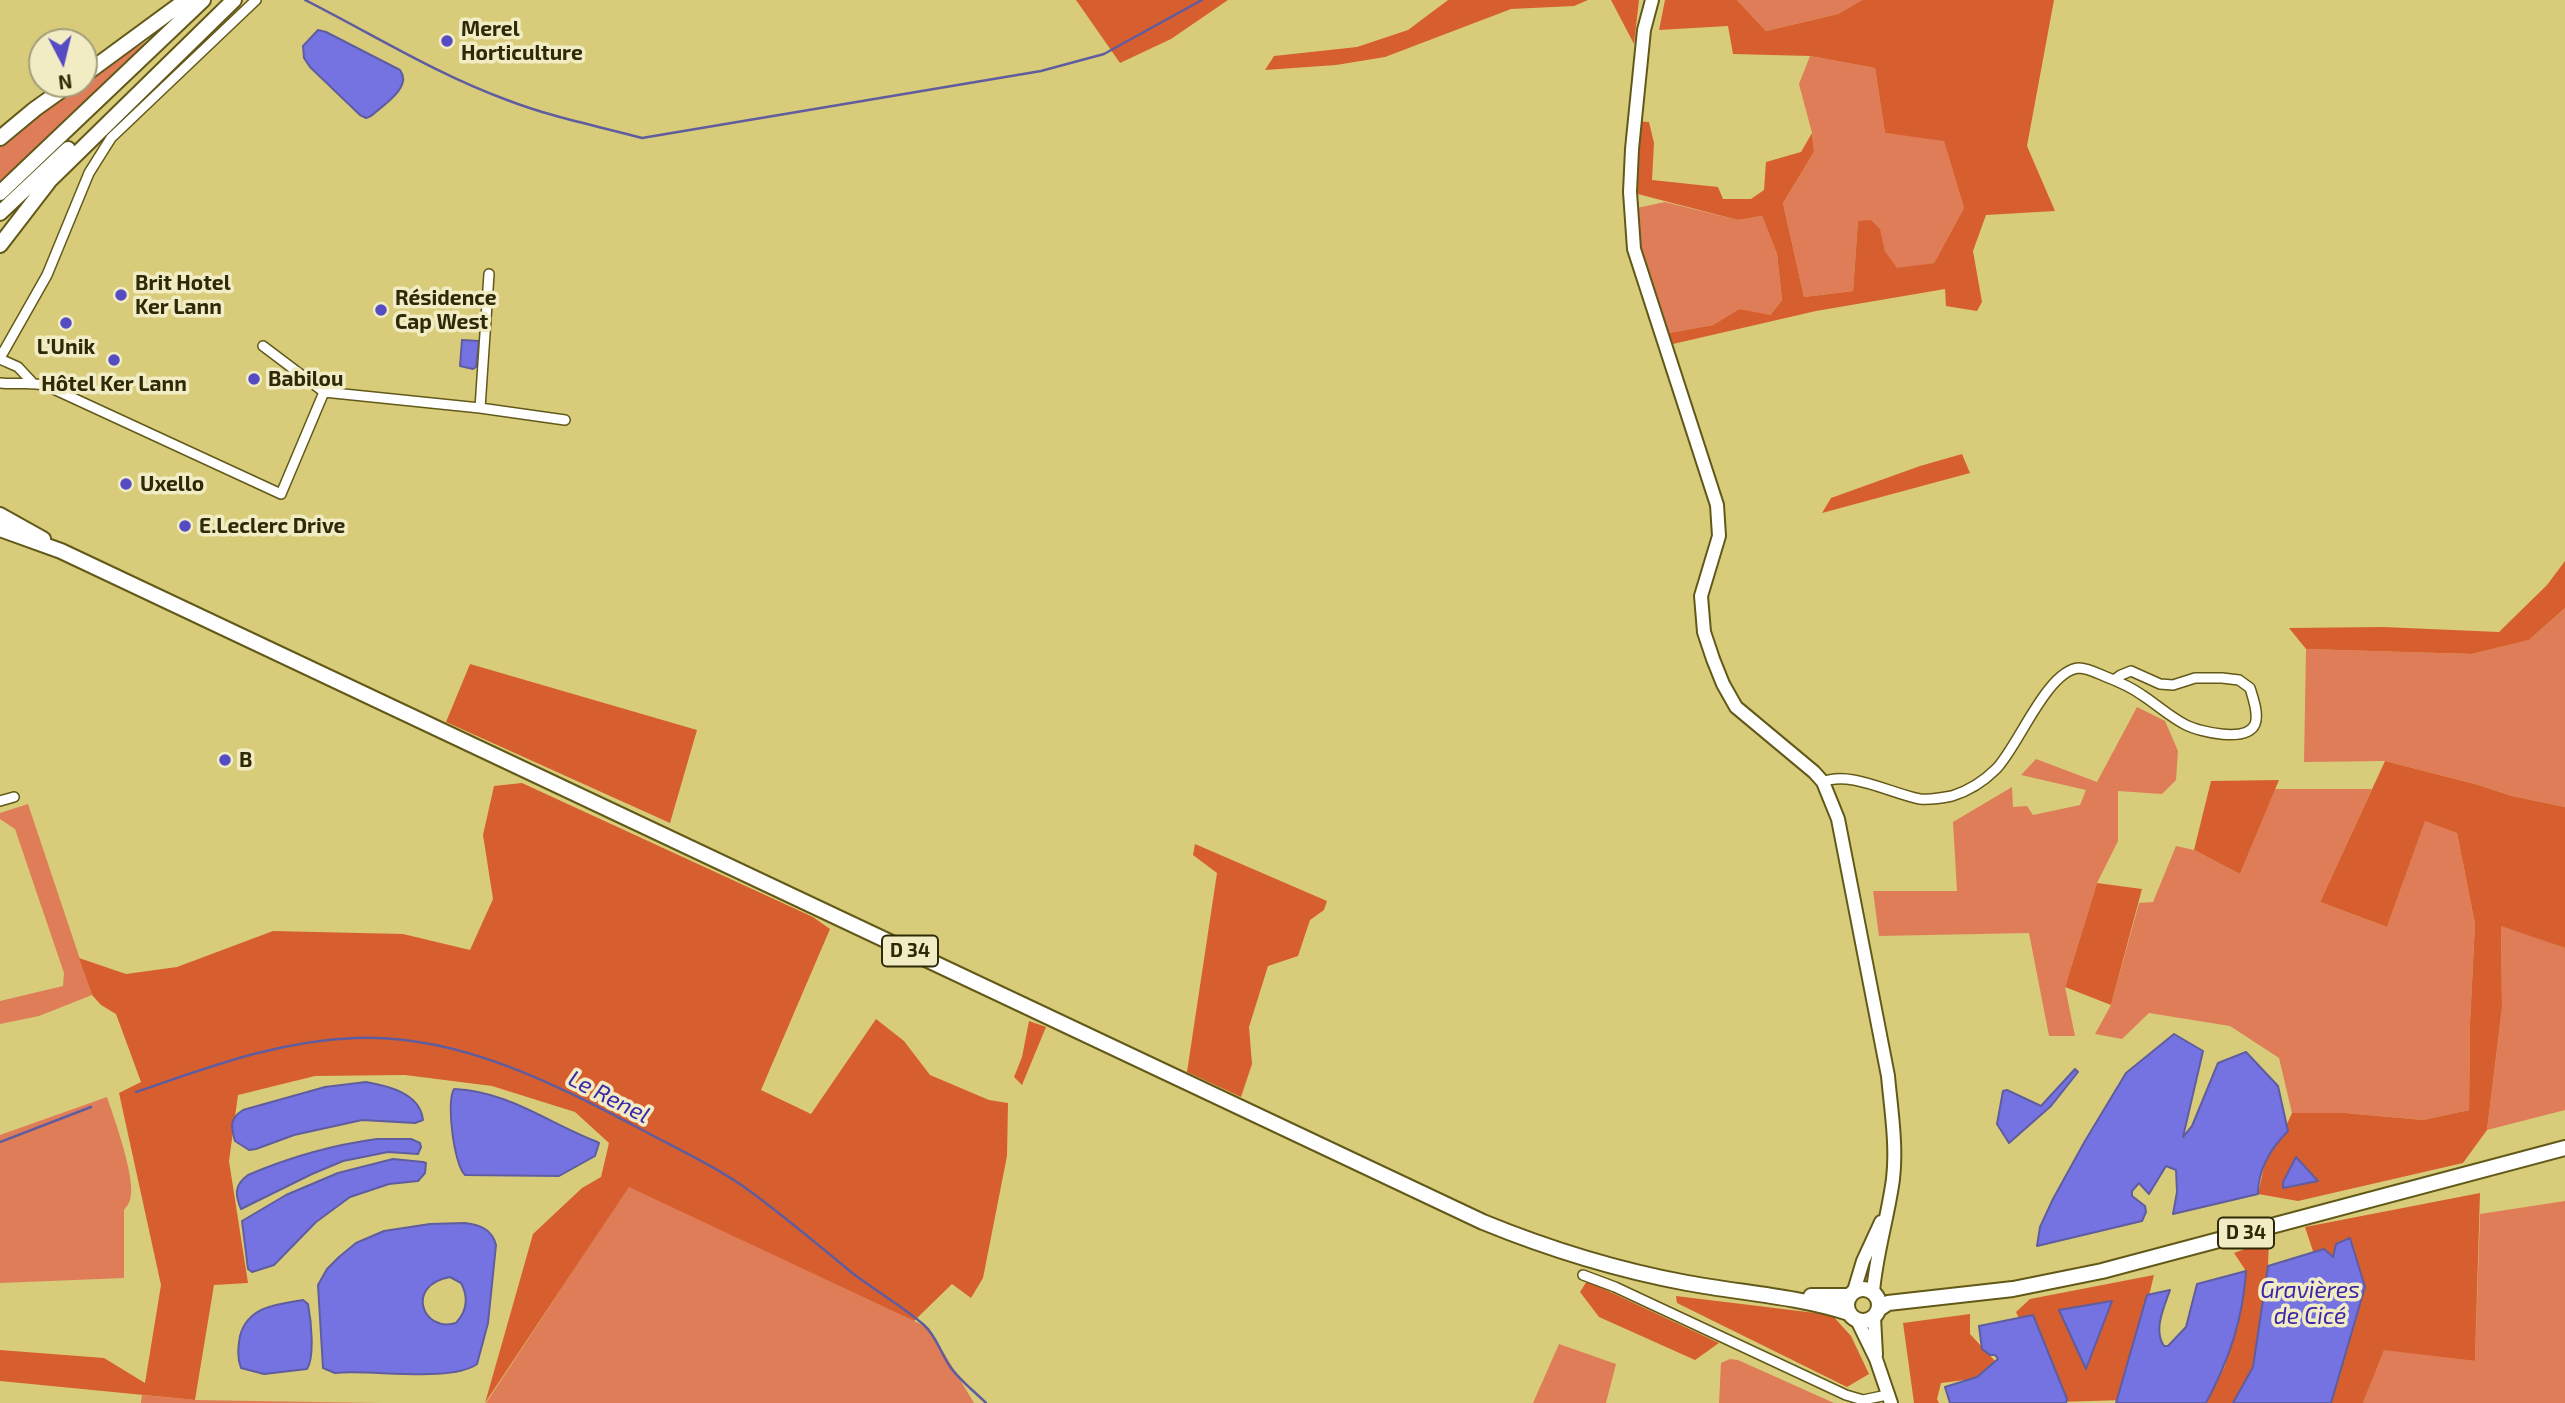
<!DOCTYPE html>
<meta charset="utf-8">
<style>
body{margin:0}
#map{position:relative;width:2565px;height:1403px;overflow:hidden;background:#d8cc7a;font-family:"Exo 2",sans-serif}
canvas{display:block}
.north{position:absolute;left:28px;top:28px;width:70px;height:70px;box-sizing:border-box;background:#f1ecc4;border:2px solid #a39e78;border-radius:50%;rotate:173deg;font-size:19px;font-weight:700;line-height:28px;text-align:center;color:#2e2906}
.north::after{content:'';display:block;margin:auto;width:24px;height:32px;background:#554cc3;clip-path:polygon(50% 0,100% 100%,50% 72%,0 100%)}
</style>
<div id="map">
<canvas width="2565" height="1403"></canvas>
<div class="north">N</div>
</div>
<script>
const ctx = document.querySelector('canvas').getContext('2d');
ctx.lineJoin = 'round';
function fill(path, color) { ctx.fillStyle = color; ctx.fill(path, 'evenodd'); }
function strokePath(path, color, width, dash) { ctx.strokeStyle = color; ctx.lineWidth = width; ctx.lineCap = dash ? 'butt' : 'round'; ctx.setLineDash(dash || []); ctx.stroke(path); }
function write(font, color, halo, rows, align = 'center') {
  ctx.font = font + ' "Exo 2",sans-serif'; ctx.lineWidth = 7; ctx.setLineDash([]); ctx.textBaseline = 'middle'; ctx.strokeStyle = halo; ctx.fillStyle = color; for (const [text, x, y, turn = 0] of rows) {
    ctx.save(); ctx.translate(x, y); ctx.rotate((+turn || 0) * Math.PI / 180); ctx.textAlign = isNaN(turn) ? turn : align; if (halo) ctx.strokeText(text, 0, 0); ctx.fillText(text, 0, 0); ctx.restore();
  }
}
fill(new Path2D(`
 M1728,0H1862L1838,14L1766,31L1738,1Z
 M152,38L0,181V146L77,85L84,84V80Z
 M1810,56L1875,68L1885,133L1944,140L1964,208L1934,263L1897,269L1885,251L1879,229L1858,221L1853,291L1804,297L1783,203L1814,152L1812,133L1799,84Z
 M1665,202L1738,220L1762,216L1777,254L1782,300L1769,316L1739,309L1713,325L1669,333L1642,260L1637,208Z
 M2565,608V807L2512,796L2475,784L2385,761L2304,762L2306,649L2472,654L2529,640Z
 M2137,707L2165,721L2178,751L2176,780L2162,794L2118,791V841L2097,883L2065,987L2075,1036H2049L2029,933L1879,936L1873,891H1957L1953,822L2012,787L2013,807L2027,806L2033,815L2080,805L2086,790L2021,775L2036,759L2097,782Z
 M2275,789H2372L2320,902L2387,927L2425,820L2457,833L2475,924L2470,1023L2469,1110L2423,1120L2345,1113H2292L2279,1058L2230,1026L2149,1013L2122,1039L2095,1034L2111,1005L2139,903L2153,902L2176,846L2194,850L2240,874Z
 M28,804L92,995L39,1016L0,1024V1001L63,986L64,973L15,829L0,819V813Z
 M2501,925L2565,948V1110L2487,1130L2502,1008Z
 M107,1097C114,1118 137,1181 130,1200C129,1204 126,1207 124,1210V1278L0,1283V1135Z
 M629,1186L929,1328L974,1403H486Z
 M2565,1201V1403H2363L2384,1349L2475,1361L2480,1214Z
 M1559,1344L1616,1364L1606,1403H1533Z
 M1730,1359L1738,1360L1834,1403H1719L1721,1363Z
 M142,1395L195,1400L380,1403H141Z`), '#df7d59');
fill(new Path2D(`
 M1076,0H1228L1171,39L1120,63Z
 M1448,0H1588L1574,6L1511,9L1385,57L1336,65L1265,70L1274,56L1357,47L1408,30Z
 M1611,0H1639L1634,44Z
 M1665,0H1737L1766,31L1838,14L1862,0H2054L2027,146L2055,211L1986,215L1973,251L1982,302L1977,311L1946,306L1945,289L1816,311L1673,344L1669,333L1713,325L1739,309L1770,315L1782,300L1777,254L1762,216L1738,220L1630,192L1635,121L1649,122L1654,143L1652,180L1718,187L1723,199H1751L1764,190L1766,162L1801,152L1812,133L1814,152L1783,203L1804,297L1853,291L1858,221L1871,220L1880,229L1885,251L1897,268L1934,263L1964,208L1944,141L1885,133L1875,68L1810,56L1733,54L1728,26L1659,30Z
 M1962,454L1970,473L1822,513L1831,498L1920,466Z
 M2565,561V608L2529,640L2472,654L2306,649L2289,628L2383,627L2499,632L2547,585Z
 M470,664L697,730L670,823L446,722Z
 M2385,761L2475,784L2512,796L2565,807V948L2501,926L2502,1008L2487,1130L2463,1163L2298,1201L2258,1194L2265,1162L2280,1139L2292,1113H2345L2423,1120L2469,1110L2470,1023L2475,924L2457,833L2425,821L2387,927L2320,902Z
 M2279,780L2240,874L2194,850L2211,781Z
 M522,783L813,917L830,929L761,1090L811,1114L876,1019L904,1041L930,1075L989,1100L1008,1103L1007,1156L983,1278L971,1298L952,1284L914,1321L629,1187L485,1403L533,1234L582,1188L601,1177L609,1143L575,1112L492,1086L405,1075L315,1076L238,1095L229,1161L248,1283L214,1285L195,1400L0,1381V1350L104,1358L145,1383L161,1285L119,1093L141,1082L116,1014L101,1005L92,995L79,958L126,974L177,967L273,931L403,934L470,950L493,899L483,835L494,786Z
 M1195,844L1327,901L1324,910L1310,920L1298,956L1268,966L1249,1027L1252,1064L1241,1097L1187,1072L1217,873L1193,855Z
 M2097,883L2142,889L2111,1005L2065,987Z
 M1029,1021L1046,1027L1022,1085L1014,1077L1022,1057Z
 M2480,1193L2475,1361L2384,1350L2363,1403H2293L2328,1297L2305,1227Z
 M2269,1240L2268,1266L2253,1367L2233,1403H2206L2225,1366L2246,1271L2234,1253Z
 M2154,1275L2124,1400L2058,1402L2016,1312L2030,1299Z
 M1587,1281L1719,1343L1695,1360L1599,1317L1580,1292Z
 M1676,1296L1832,1315L1851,1336L1869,1374L1847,1387L1677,1303Z
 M1970,1314V1334L1996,1362L1973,1379L1941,1383L1937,1399L1939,1403H1914L1903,1323Z`), '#d75f2f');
const water = new Path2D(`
 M318,30L326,32L400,70C413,87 383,105 371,116L366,118L360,115L310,67L304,58L303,46Z
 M462,340L479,341L476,367L473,369L460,366Z
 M2174,1034L2203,1051L2183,1137L2192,1126L2218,1063L2246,1052L2278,1086L2288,1131C2271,1148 2258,1169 2258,1194L2173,1214L2177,1192L2176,1170L2166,1166L2149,1194L2139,1183L2132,1191V1196L2145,1206L2146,1212L2142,1221L2037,1246L2040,1227L2053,1199L2085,1141L2126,1073Z
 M2075,1069L2078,1072L2051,1106L2009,1143L1997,1124L2003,1091L2007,1090L2041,1106Z
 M366,1082C388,1086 420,1093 423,1120L415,1123L362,1120L294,1135L256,1149L249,1150L235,1141C231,1127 229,1119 243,1110L325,1087Z
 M454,1089C507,1091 547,1122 595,1141L599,1143L595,1156L559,1176L465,1175C454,1165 446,1101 454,1089Z
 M377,1139H411L420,1143L421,1147L418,1154L388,1152L343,1161L312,1174L241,1209C235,1195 234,1185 248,1175C290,1157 332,1145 377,1139Z
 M2296,1157L2318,1181L2283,1188V1182Z
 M393,1159L423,1162L426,1163L425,1173L418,1181L389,1184L350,1197L316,1222L274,1265L252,1272L248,1269L242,1221L286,1195L338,1173Z
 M465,1223C480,1225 492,1229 496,1245L488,1323L477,1364C451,1383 370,1369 335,1373L323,1368L318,1285L327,1269L339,1257L356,1243L384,1231L430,1224ZM450,1277L461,1283C469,1298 467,1311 456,1323C422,1333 405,1285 450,1277Z
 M2350,1238L2365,1287L2331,1403H2233L2253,1367L2268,1266L2324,1249L2333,1257L2336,1244Z
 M2246,1271C2243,1319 2229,1360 2206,1403H2116L2147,1295L2170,1290C2164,1307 2153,1330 2164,1346H2168L2186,1327L2197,1284Z
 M303,1300L308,1304C311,1320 315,1357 307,1369L264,1374L241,1368C237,1357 238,1348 240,1336C248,1306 278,1304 303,1300Z
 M2112,1301L2086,1369L2059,1310Z
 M2033,1315L2067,1399L2066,1403H1950L1945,1387L1977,1377L1998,1359L1995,1355H1990L1982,1349L1979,1326Z`);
fill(water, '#7473e1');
strokePath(water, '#5f5d9f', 2);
strokePath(new Path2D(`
 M305,0C372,34 436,74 507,100C551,117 597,126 642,138L1041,71L1104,54L1202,0
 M136,1092C210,1067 276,1041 356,1038C460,1034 557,1085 646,1132C680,1150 716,1167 747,1189C783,1215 817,1244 851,1272C874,1290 901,1305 924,1325C936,1336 940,1351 949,1365C958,1379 974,1391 986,1403
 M0,1142L91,1107`), '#5f5d9f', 2.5);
const minor = new Path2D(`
 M263,346L324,392L480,408L565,420
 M0,358L47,275L89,173L111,138L256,0
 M0,359L18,367L32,382
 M0,383C16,385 31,381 47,386L281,494L324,392
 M480,408L489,274
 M1823,782C1849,770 1892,794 1920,799C1931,800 1942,798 1952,796C1968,791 1984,781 1996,769C2018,747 2047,670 2079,668C2087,668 2097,673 2104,676C2117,681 2131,687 2142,695C2156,704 2170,717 2186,725C2200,732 2247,743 2255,724C2259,714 2253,698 2250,688L2239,680L2222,678H2195L2173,685L2160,684L2131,671L2121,675L2114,680
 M0,801L14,797
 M1583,1275L1615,1287L1846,1395L1863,1400L1887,1395`);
const secondary = new Path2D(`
 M1652,0L1644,30L1632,149L1630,192L1634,249L1717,505L1719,536L1701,596L1704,632L1713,659L1723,684L1736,707L1814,772L1823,782L1838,819L1888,1076C1891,1109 1897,1146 1893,1179C1888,1217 1876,1254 1873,1292
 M1854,1291L1863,1261L1881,1222
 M1874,1317L1876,1355
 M1857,1320L1876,1359L1891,1403`);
const primary = new Path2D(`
 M0,515L43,539
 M0,529L61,551L1483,1222C1549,1249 1617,1270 1687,1283C1741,1293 1796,1296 1849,1313
 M1847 1305a16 16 0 1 1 32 0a16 16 0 1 1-32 0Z
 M1811,1296H1849
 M1879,1309L1888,1303L2013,1289L2102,1271L2565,1148`);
const trunk = new Path2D(`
 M84,75L186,0
 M0,138L35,109L70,84
 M0,193L203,0
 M0,213L68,149
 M0,245L50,180L234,0`);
strokePath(minor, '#625919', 12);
strokePath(secondary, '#625919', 16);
strokePath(primary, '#625919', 18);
strokePath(trunk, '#625919', 18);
strokePath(minor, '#fff', 9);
strokePath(secondary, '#fff', 12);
strokePath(primary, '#fff', 14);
strokePath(trunk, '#fff', 14);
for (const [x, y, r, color] of [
 [447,41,7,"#554cc3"],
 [121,295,7,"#554cc3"],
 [381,310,7,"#554cc3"],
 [66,323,7,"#554cc3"],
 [114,360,7,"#554cc3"],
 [254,379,7,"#554cc3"],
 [126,484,7,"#554cc3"],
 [185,526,7,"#554cc3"],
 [225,760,7,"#554cc3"]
]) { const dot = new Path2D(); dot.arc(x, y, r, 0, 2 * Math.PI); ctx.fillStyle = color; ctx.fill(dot); strokePath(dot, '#f1ecc4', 2.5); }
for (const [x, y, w] of [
 [910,951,56],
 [2246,1233,56]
]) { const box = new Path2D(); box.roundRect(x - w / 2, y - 15.5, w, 31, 5); ctx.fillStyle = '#f1ecc4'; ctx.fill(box); strokePath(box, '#2e2906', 2); }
write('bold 19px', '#2e2906', null, [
 ["D 34",910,951],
 ["D 34",2246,1233]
]);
write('bold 21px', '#2e2906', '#f1ecc4', [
 ["Merel",461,29],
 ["Horticulture",461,53],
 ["Brit Hotel",135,283],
 ["Ker Lann",135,307],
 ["Résidence",395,298],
 ["Cap West",395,322],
 ["L'Unik",66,347,"center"],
 ["Babilou",268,379],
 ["Hôtel Ker Lann",114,384,"center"],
 ["Uxello",140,484],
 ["E.Leclerc Drive",199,526],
 ["B",239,760]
], 'left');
write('italic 23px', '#3d26a8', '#f1ecc4', [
 ["Le Renel",609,1097,27],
 ["Gravières",2310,1290],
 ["de Cicé",2310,1316]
]);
</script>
